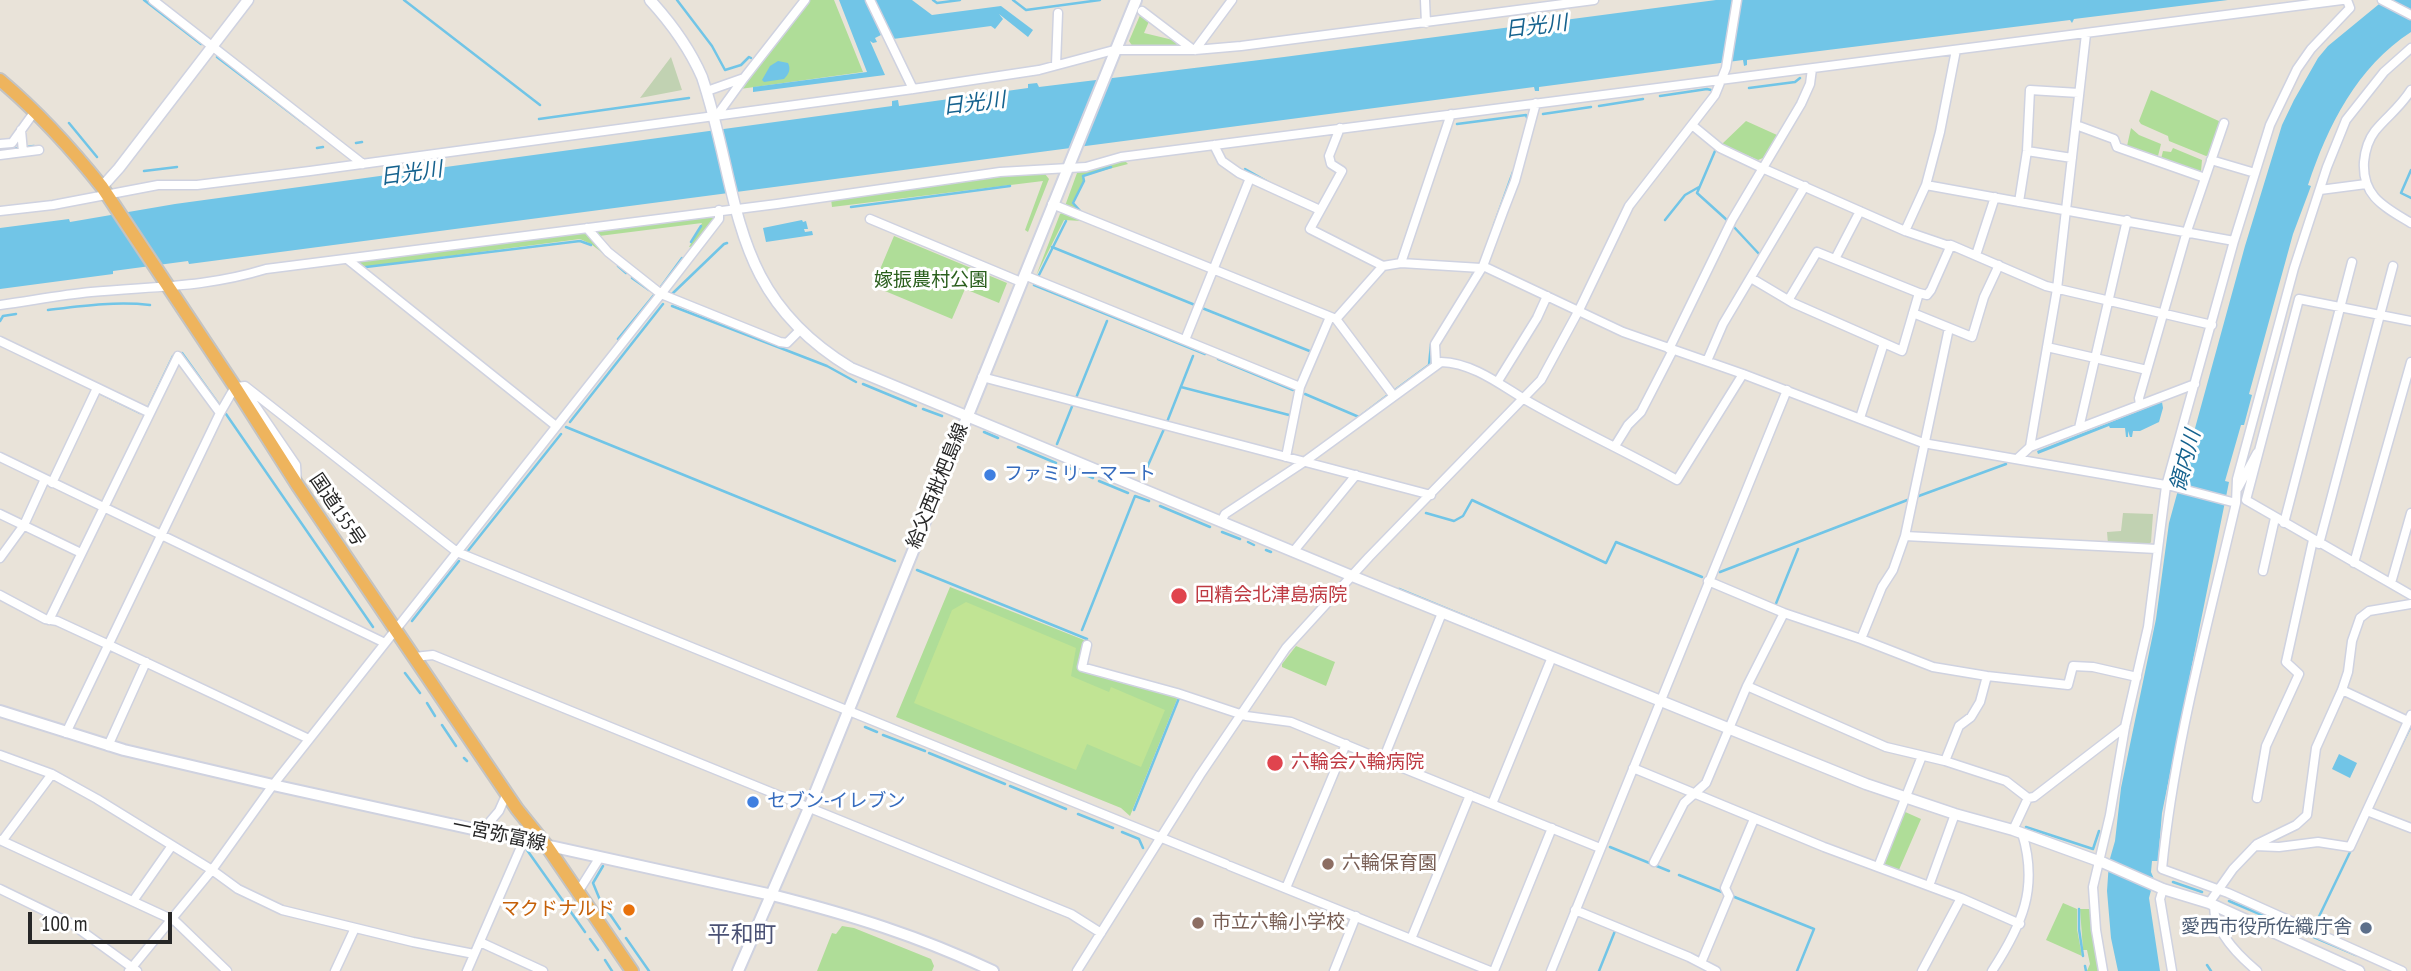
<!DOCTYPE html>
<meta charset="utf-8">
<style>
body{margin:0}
#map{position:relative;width:2411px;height:971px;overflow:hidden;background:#e9e3d9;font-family:"PT Sans Narrow",sans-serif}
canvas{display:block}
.scale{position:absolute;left:28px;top:912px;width:144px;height:32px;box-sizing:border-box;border:4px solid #272727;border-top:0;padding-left:9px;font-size:21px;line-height:24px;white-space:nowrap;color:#272727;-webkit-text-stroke:5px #fff;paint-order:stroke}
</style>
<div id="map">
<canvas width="2411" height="971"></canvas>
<div class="scale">100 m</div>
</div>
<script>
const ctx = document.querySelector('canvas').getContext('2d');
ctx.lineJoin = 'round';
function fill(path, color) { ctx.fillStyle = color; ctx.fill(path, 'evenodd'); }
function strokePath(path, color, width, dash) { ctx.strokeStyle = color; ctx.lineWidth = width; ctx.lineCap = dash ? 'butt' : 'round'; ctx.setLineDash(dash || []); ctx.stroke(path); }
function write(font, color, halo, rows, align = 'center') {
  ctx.font = font + ' "PT Sans Narrow","Noto Sans JP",sans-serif'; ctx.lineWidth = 6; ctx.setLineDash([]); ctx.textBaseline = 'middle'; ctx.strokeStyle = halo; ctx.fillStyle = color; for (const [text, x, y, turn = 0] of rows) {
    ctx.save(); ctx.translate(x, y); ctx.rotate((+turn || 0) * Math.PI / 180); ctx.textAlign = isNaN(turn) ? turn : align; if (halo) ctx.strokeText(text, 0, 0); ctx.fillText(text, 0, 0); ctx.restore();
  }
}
fill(new Path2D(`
 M809,0H834L863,72L740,89Z
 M1141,13L1150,19L1144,33L1173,40L1178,44V47H1133L1129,41Z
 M2151,90L2221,122L2209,155L2206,156L2169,141L2168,136L2141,124L2139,121Z
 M1746,121L1777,135L1763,158L1758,160L1722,144Z
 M2131,128L2139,135L2161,144L2158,156L2127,146Z
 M2173,148L2202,160L2201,171L2199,172L2161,159L2163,151L2171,152Z
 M1124,160L1128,164L1082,176L1084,181L1072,203L1080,212L1065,206L1077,173Z
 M1045,174L1049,179L1028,232L1025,230L1043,181L832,207L831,199L1004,175Z
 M1064,212L1082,221L1064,220L1036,276L1060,214Z
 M710,214L714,217L713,222L694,246L689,247L702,223L599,236L597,234L599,230Z
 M583,232L591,237L605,255L591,244L580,239L364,267H361L356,261Z
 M894,236L1007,283L999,303L965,289L952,319L873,286Z
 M950,587L1084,640L1078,669L1178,697L1130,816L1121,808L896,717Z
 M1296,646L1335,662L1326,686L1282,667V664Z
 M1903,811L1921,819L1898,872L1884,867L1883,863Z
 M2063,903L2077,909V929L2082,956L2046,940Z
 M2080,909H2091V928L2099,966L2098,971H2087L2090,964L2087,950H2083Z
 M842,926L854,928L931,959L934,966L932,971H817L832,933L836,934Z`), '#afdd98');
fill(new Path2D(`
 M671,57L682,90L640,98Z
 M2123,513L2153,514L2151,542L2148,546L2108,544L2107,532L2121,531Z`), '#c1d2b2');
fill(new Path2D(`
 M966,602L1076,648L1071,676L1109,692L1111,687L1165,710L1141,767L1087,744L1076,770L914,703L952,610Z`), '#c1e494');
fill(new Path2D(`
 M839,0H865L867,3L881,35L875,38L877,42L873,43L870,41L885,75L753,92V87L867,72Z
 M875,0H912L932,15L1001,6L1033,30L1028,37L999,14L1003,19L995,29L991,26L893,39Z
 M1716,0H2228L2074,19L2072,23L2070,20L1747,60V65L1744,66L1743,60L1539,87V91H1535L1534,87L189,264L188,261L113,271V274L0,289V228L69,219L70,222L175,204L892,106V101L898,100L899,106L1028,88V84L1037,83L1039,87L1284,57Z
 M2384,0H2411V32C2357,67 2328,125 2308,185L2311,186L2293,234L2249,394L2252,395L2244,425H2241L2225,481L2229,482L2162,813L2158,861H2152L2151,872L2154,879L2149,898L2160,971H2118L2111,938L2107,891L2109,862L2115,841L2121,788L2156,619L2169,523L2245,246L2282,125L2294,100L2318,58L2328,46Z
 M778,61L788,63C791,69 789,74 784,79L764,82L762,80L770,66Z
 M802,220L803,222L806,221L808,229H804L805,232L812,231L813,235L766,242L763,228Z
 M2162,402L2163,408L2159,422L2140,431H2133L2132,437H2130L2128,431V437H2126L2125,428H2110L2109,426L2038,454L2037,451Z
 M2339,754L2357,763L2350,778L2332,769Z`), '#71c5e7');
strokePath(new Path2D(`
 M144,0L201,44
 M404,0L540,105
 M677,0L712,46L725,70L741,65L749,57L751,58
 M933,0L937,3L960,0
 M1013,0L1026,10L1100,0
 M217,57L305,124
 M1749,88L1795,82L1800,78
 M1660,96L1707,89L1711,90
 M1599,106L1643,99
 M1543,114L1591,107
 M539,119L689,98
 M69,123L97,157
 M1457,124L1526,115L1528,120
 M356,143L362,142
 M26,147L34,146
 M317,148L323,147
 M0,150L19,148
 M1715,151L1697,193L1728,221
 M1245,169L1270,183
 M2411,170L2401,193L2411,198
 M144,171L177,167
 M851,207L1010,186
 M1082,213L1073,203L1084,181L1083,176L1111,167
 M1665,220L1685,195L1699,187
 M1494,225L1513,172
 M1733,226L1760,255
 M691,242L701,226
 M1052,247L1195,305
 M618,266L626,273
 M366,267L580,241L591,245
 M1038,277L1066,221
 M632,278L649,290
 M1469,282L1473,274
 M1034,285L1205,354
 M660,288L682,258
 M672,294L724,244L727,243
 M672,306L827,366L856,382
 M1202,308L1312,352
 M48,310C81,306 116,301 150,305
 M0,321L3,316L16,314
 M618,339L654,295
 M182,353L220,406
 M1218,359L1293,390
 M863,384L916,406
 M1181,387L1289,415
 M1395,390L1429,365L1431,344
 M97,392L140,413
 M1305,394L1359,417L1388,395
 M1076,398L1107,321
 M148,408L173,356
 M923,409L942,416
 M226,414L373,627
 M570,422L663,304
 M1167,422L1193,356
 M566,427L895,561
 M984,432L998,438
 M1057,444L1073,404
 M1018,447L1056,463
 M1064,466L1093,478
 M1142,479L1164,429
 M1099,481L1128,493
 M1916,497L2006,464
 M1160,506L1210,527
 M1426,513L1454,521L1463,516L1472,500L1606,563L1616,542L1702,577
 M1222,532L1240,539
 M1248,542L1254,545
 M1266,550L1271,552
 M467,552L561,434
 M917,570L1087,639
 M1720,572L1910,499
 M1399,589L1525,641
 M1775,606L1798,549
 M412,621L459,561
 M1082,630L1135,496L1149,501
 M405,673L420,693
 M427,703L435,716
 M442,725L456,746
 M865,727L877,732
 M883,735L925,751
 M2399,750L2411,726
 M929,753L1005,784
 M464,758L467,761
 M2384,782L2393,763
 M1010,786L1066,809
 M1134,810L1179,698
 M1078,814L1113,828
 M2026,827L2093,849L2099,831
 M1122,832L1139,839L1143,848
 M1610,847L1669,871
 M527,850L585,932
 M1679,875L1722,892
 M2173,882L2202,892
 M1732,896L1814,929L1797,971
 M600,900L593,883L603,866
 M2229,901L2356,955
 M605,907L620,929
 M2079,909V929L2083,956
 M2314,927L2351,850
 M626,938L649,971
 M590,939L598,950
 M605,960L612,971
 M2207,965L2211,971
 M2085,966L2086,971
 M1599,971L1615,931`), '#71c5e7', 2.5);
const minor = new Path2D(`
 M153,0L363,164
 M870,0L913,89
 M1425,0L1426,23
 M2382,0L2411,15
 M1142,11L1192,49
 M1195,50L1232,0
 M1056,65L1058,13
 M2411,90C2399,109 2387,116 2375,131C2368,140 2365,151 2364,162C2362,197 2385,207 2411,223
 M707,91L744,78L805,0
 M718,114L744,78
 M1692,125L1720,148L1762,168L1905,231L1946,245H1951L2046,286L2212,325
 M2076,125L2114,139L2117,147L2205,178
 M1340,128L1329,156L1331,164L1342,171L1310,229L1383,266
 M21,130L23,152
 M0,144L12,143L35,111
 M1214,145L1222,161L1239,173L1320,210
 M2027,151L2072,158
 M0,155L39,150
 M2211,160L2255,173
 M1926,185L2234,241
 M2320,190L2366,184
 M2019,202L2027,151L2030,90L2079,93
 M1052,204L1336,319L1383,266L1401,263L1481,268
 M0,211L53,205L158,185H197L310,171L913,89L1039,70L1114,50H1195L1241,46L1594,0
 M870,219L1021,282
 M587,228L608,252L661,294L780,342L787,343L800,330
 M1905,231L1926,185L1940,132L1956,50
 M1976,255L1995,197
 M347,259L556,426
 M1835,259L1860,211
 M1401,263L1451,114
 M1483,266L1623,332L1743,374L1923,443L2171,486L2236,503
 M1024,275L1300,387
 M1751,278L1793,303L1902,351L1919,293L1927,295L1931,290L1951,245
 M1789,299L1817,252L1919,293
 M0,305C30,301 60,295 91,292C154,286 204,288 266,269L777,204L1000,172L1086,167L1121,157L2342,0
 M1913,313L1972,337L1984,297L1999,265
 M1336,319L1393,395
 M2411,321L2299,299L2246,500L2411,595
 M1185,340L1250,178
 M0,341L150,413
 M2047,347L2147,370
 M1669,349L1732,220L1801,104L1810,84L1812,69
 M1707,361L1723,324L1805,186
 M1436,364L1435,344L1483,266L1503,212L1515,181L1536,103
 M982,377L1431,495
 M1498,381L1537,318L1547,296
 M244,389L296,465L297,483
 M2140,405L2139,398L2187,231L2224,123
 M1860,418L1884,343
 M2079,428L2127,220
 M1615,446L1628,425L1641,412L1673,350
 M2030,447L2195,384
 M0,457L385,643
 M1286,457L1300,387L1330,317
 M2017,459L2030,447L2039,394L2057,289L2086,34
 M52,483L97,388
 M2238,488L2257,453
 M0,514L81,553
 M1221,522L1225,514L1304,462L1441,362C1472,363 1498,383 1524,399C1574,428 1627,452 1677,480L1743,374
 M2284,523L2352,262
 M1905,536L2157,549
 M2319,544L2393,266
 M1293,552L1356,475
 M0,558L24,525L45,479
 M2354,563L2411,362
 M2263,571L2275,518
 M1708,581L1784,613L1861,639L1933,667L1987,676L2068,685L2073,666L2093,667L2137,677
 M2391,583L2411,513
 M0,595L45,619L57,621L109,645L309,739
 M49,620L178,356L220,413
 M1861,639L1882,587L1893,570L1905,536L1949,328
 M1087,645L1082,667L1177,693L1246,716L1291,722L1383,760L1442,613
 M414,657L433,655L1071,914L1101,933
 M1747,686L1886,747L1945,761L2006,781L2028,798L2034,797L2125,727
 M2342,690L2408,721
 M66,733L220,413L235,387L245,386L457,552L1226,864
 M108,746L146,662
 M0,755L52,774L97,799L212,870L238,889L282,910L413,942L474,954
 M1383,760L1600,848
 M1945,761L1959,726L1971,717L1980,702L1987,676
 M1633,768L1824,847L1961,898L2020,924
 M2257,798L2266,746L2299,674L2286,662L2313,540
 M1492,804L1552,657
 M2367,811L2411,828
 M2013,830L2028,798
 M482,831L499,811L507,793
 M0,840L171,919
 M2,841L52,774
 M2255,846L2279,847L2318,842L2350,847L2411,715
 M1654,862L1684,803L1706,783L1747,686L1784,613
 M1230,866L1490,971
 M1878,867L1922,756
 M1929,886L1955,814
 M1286,888L1346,744
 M0,889L72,924L137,971
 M2163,889L2160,899L2172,971
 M578,892L600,857
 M133,901L171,847
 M2209,903L2233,869L2257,844L2296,825L2307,815L2316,748L2342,690L2348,672L2352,641L2360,618L2369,611L2411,604
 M2214,906C2214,931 2239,956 2257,971
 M1575,910L1689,957L1716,971
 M172,918L227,971
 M1411,939L1470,795
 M480,942L543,971
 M1701,963L1729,896L1725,888L1754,819
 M129,971L212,870L273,785L661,294L719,219V210
 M335,971L355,928
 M467,971L524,840
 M1077,971L1200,775L1286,648L1369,557L1541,380L1579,310L1629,206L1715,95L1726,68L1737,0
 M1334,971L1356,916
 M1494,971L1552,828
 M1551,971L1787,390
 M1922,971L1961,898
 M1992,971C2022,925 2039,888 2022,833
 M2103,971L2096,930L2093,887L2110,815L2125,727L2148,627L2166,486L2234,241L2270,125L2297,69L2311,49L2350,8L2347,0
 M2402,971L2228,893L2162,869C2174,745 2208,624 2236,503L2237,479L2294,268L2327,167L2346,120L2384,72L2411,48`);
const tertiary = new Path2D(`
 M650,0C672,24 689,47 702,77C742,197 727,293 851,368L1352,576L1866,784L1955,814L2013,830L2104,863L2163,889L2209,903L2359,971
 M102,187L119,168L248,0`);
const secondary = new Path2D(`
 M0,711L124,750L273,785L772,895C851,915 919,936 993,971
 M738,971L809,808L1136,0`);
const trunk = new Path2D(`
 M0,80C38,112 71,148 102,187L235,387L298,486L517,809L546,845L632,971`);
strokePath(minor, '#cfd2e0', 11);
strokePath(tertiary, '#cfd2e0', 13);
strokePath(secondary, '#cfd2e0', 14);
strokePath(trunk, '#c3c3c3', 16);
strokePath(minor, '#fff', 8);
strokePath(tertiary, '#fff', 10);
strokePath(secondary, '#fff', 10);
strokePath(trunk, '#eeb45d', 12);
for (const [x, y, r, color] of [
 [990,475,7,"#3f7fe0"],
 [1179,596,9,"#e0444e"],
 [1275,763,9,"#e0444e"],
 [753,802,7,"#3f7fe0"],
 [1328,864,7,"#8d6e63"],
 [629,910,7,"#e8710a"],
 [1198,923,7,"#8d6e63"],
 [2366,928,7,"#5c6f8a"]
]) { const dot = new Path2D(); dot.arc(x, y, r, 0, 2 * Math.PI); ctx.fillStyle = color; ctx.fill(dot); strokePath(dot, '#fff', 2.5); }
write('19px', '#2a5f1d', '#fff', [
 ["嫁振農村公園",931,281]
]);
write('19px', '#366cbe', '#fff', [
 ["ファミリーマート",1004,475],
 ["セブン-イレブン",767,802]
], 'left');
write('19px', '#272727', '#fff', [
 ["給父西枇杷島線",938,486,-68],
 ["国道155号",337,510,56],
 ["一宮弥富線",499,835,12]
]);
write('19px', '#be3a42', '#fff', [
 ["回精会北津島病院",1195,596],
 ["六輪会六輪病院",1291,763]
], 'left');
write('19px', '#785e54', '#fff', [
 ["六輪保育園",1342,864],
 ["市立六輪小学校",1212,923]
], 'left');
write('19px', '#c56008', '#fff', [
 ["マクドナルド",615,910]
], 'right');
write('19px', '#4e5e75', '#fff', [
 ["愛西市役所佐織庁舎",2352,928]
], 'right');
write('italic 21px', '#15628e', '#fff', [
 ["日光川",1536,27,-7],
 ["日光川",974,104,-7],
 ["日光川",411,174,-8],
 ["領内川",2186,461,-75]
]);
write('23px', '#4b5275', '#fff', [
 ["平和町",742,935]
]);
</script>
